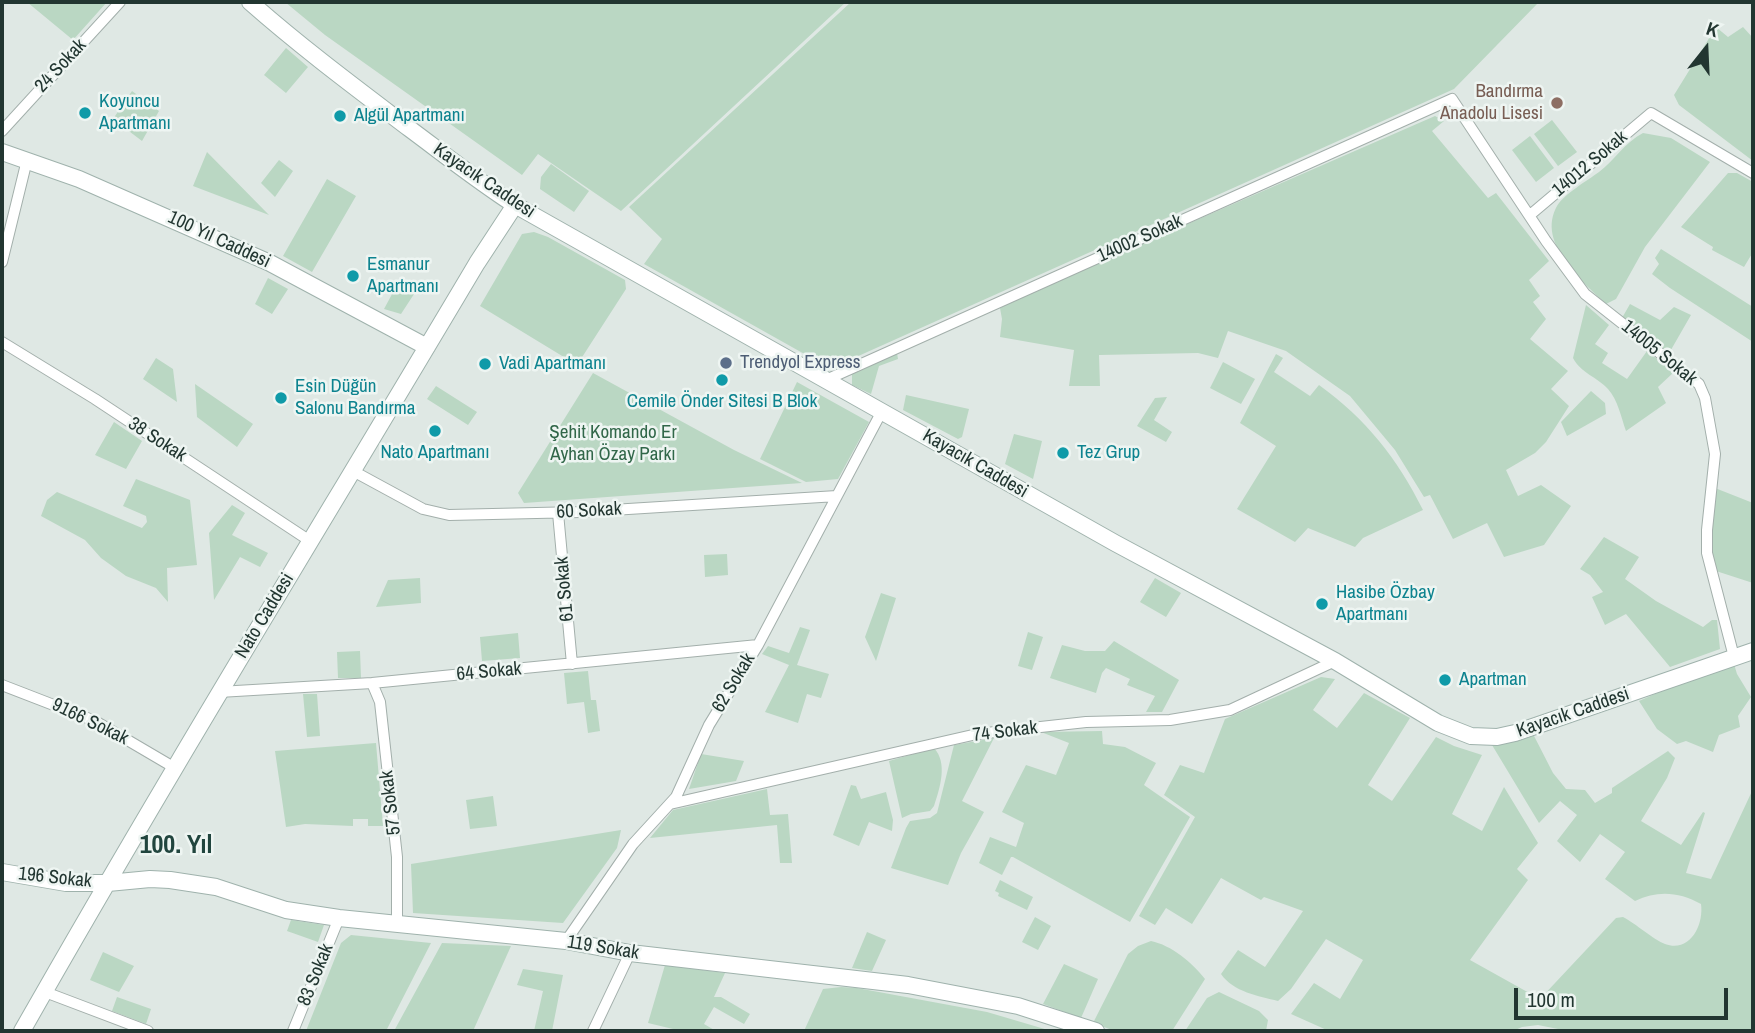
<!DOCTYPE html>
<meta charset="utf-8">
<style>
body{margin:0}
#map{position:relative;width:1755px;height:1033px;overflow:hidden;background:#dfe8e4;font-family:"Archivo Narrow",sans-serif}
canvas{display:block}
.frame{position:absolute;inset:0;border:4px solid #223631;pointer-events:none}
.north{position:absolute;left:1671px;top:14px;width:70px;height:70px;-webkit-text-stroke:5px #eef5f2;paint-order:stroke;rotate:18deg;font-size:19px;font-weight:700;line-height:28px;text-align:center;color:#223631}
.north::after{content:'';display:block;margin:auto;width:24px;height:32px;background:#223631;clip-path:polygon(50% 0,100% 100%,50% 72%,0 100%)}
.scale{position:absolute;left:1514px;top:988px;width:214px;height:32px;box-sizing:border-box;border:4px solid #223631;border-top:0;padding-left:9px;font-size:21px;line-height:24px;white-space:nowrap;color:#223631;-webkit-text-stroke:5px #eef5f2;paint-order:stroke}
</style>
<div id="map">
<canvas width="1755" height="1033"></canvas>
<div class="frame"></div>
<div class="north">K</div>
<div class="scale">100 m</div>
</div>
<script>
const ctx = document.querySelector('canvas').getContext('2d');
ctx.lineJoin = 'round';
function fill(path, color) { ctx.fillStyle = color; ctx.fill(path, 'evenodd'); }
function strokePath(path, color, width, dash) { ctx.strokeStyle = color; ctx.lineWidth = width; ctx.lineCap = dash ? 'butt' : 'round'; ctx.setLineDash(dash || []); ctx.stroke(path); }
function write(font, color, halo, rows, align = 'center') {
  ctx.font = font + ' "Archivo Narrow",sans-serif'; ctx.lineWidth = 5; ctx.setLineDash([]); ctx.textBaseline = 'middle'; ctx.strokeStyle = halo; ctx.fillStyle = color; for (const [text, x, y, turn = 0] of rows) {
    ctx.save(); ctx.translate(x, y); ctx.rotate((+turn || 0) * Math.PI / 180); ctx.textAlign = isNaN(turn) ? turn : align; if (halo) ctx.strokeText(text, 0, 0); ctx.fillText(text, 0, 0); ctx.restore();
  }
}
fill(new Path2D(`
 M27,2H107L73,40Z
 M285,2H846L621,211L538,154L522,175L325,35Z
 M851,2H1539L1454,89L836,366L824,365L644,264L662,239L629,207Z
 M1716,27L1728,37L1743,27L1753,38V161L1679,105L1674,95Z
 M286,48L308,67L286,93L264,75Z
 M132,91L159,111L142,141L113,119Z
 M1435,116L1444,121L1432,131L1488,198L1496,193L1549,261L1529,280L1540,296L1533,302L1546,319L1530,339L1568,371L1551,389L1569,406L1546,442L1535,453L1506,470L1518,496L1541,485L1571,506L1544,545L1504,557L1487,523L1453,539L1430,495L1424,497L1395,450L1350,396L1286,351L1228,331L1218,358L1198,353L1099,355L1100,386H1069L1074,350L1000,337L1002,319L1000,308L1027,294Z
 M1552,120L1577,152L1558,166L1534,134Z
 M1643,133L1671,138L1710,162L1645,247L1616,299L1606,304C1582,281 1536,243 1557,206C1563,195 1588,180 1599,172C1615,160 1624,143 1643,133Z
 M1530,136L1554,168L1536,182L1512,150Z
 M207,152L269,215L193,186Z
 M279,160L293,171L275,197L261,183Z
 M551,164L589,191L574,212L540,189L541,177Z
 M1728,173H1737L1753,182V252L1744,267L1712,250L1713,247L1681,227Z
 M327,179L356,196L312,272L283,256Z
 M534,232L548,237L625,280L626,289L577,365L480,306L522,234Z
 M1661,249L1753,307V342L1670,288L1652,274L1659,264L1655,258Z
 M268,278L288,289L272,314L255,304Z
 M398,283L416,291L401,314L384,309Z
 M1630,304L1660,320L1674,307L1691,315L1668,355L1622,318Z
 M1586,305L1609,325L1595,344L1608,353L1602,363L1627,379L1647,351L1674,372L1658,387L1666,403L1626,431C1621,417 1618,400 1608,389C1597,377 1581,373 1573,358Z
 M897,353L898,359L879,366L871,394L852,385V372Z
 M1276,354L1283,358L1274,372L1310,396L1319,385C1366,419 1397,458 1423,510L1363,538L1355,547L1308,528L1295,542L1237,509L1276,446L1240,423Z
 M156,358L173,369L177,402L143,379Z
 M1223,362L1255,379L1241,404L1210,388Z
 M593,373L734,450L802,483L524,503L518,493Z
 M797,382L869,422L838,479L806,482L760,459Z
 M195,384L253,424L237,447L197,417Z
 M436,386L477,412L468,425L427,399Z
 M1591,391L1605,403L1606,414L1567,436L1561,422Z
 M906,395L969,409L962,437L958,439L903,410Z
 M1167,397L1154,420L1172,432L1166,442L1137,426L1155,398Z
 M114,422L142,441L126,469L95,455Z
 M1014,434L1042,441L1033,479L1005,464Z
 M136,479L190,500L197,565L167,568L168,602L156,588L126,576L101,558L85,540L41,516L47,500L57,492L142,528L147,522L146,516L123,506Z
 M1715,488L1753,503V583L1716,571L1710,548Z
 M232,505L245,513L232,535L268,553L260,567L240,557L214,600L209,533Z
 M1604,537L1639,557L1625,579L1656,601L1703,627L1712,620H1717L1720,649L1670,667L1626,614L1605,625L1592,597L1603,592L1590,575L1580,569Z
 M727,554L728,575L705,577L704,555Z
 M420,578L421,603L376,607L388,580Z
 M1155,578L1181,593L1166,617L1140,602Z
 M881,593L896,598L876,661L865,637Z
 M800,627L810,630L797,665L829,674L821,698L807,694L798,723L765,712L789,665L762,654L768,646L789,653Z
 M1028,632L1043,637L1032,670L1018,666Z
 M518,633L520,658L482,661L480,637Z
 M1114,641L1179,680L1162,712H1146L1155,696L1127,685L1130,679L1106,668L1102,673L1096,693L1050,678L1062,645L1085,651H1105Z
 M360,651L361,678H338L337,652Z
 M1734,664L1737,674L1751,697L1738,716L1740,727L1719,735L1713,752L1686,741L1677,744L1657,729L1639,701L1698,675Z
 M588,671L591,700H596L600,731L588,733L584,702L567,704L564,673Z
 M1321,677L1335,679L1313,710L1337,728L1364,693L1410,718L1368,785L1392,801L1436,737L1454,746L1482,755L1452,814L1482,831L1504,787L1538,843L1517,869L1528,880L1470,960L1540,999L1616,918L1623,917C1635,923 1654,940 1665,944C1690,953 1704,925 1701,904C1679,892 1658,890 1635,901L1605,879L1625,852L1600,834L1580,862L1557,841L1577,815L1560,801L1539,823L1492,745L1532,732L1553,773L1566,789L1585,790L1595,803L1612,793V788L1668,751L1675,758L1667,778L1641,821L1681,845L1703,812L1705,813L1686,873L1711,879L1753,789V1031H1568L1538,1025L1522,1027L1513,1031H1329L1291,1014L1314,983L1340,999L1363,960L1326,939L1291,989L1278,1001C1259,996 1233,992 1221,974L1238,950L1265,967L1303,911L1264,897L1261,900L1221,878L1192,924L1166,908L1155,925L1139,916L1195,817L1164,795L1180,765L1204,773L1225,719Z
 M303,694H317L320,736L307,737Z
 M1102,731L1103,744L1125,747L1156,763L1144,785L1190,817L1130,922L1013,857H1011L1002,875L979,863L990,837L1016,847L1024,823L1002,812L1026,765L1056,775L1069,743L1041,732Z
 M994,738L962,801L984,812L961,853L948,885L891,868L906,828L910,821L930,818L937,813L954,745Z
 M376,743L383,826H368V819H353V826L305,824L286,827L275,751Z
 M934,748C948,763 940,788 934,806L930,811L911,814L902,818L889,761Z
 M701,754L744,761L736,781L689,789Z
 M851,785L856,786L861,799L886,792L893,820L892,831L869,822L859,846L833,835Z
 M767,789L770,815L788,814L792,863H780L777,825L650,838L673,810Z
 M493,796L497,826L470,829L466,800Z
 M621,830L617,848L563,923L413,913L411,864Z
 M1000,880L1033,897L1027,910L998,896L999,893L995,891Z
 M1035,917L1051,926L1038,950L1022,942Z
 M291,920L324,925L318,942L287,931Z
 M867,932L886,940L872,971L852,968Z
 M351,935L431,943L386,1031H306L341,943Z
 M1151,941C1171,945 1193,963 1205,979L1172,1031H1115L1093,1023L1128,954L1138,946Z
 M442,943L511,946L473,1031H394Z
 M103,952L134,966L119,992L90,980Z
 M1064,964L1098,979L1081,1018L1043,1004Z
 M665,965L725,973L714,997H721L750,1014L744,1024L714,1007L704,1024L716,1031H673V1029L648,1023Z
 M523,969L563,975L552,1031H534L543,991L517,985Z
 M841,987L857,988L987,1012L1048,1030L804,1031L823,989Z
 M1219,992L1259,1011L1268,1020L1266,1031H1185L1207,998Z
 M117,997L151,1009L146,1024L112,1011Z`), '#bad7c3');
const street = new Path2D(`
 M2,131L120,2
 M1530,215L1651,113L1753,173
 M2,262L27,160
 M2,342L95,399L310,541
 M828,379L1452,99L1546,241L1585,294L1699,384L1705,398L1715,454L1707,530V553L1734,657
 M353,471L423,509L449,515L580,512L837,496
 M558,513L572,664
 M372,683L380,702L397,857V924
 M2,685L95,721L175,768
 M219,692L372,683L758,645
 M670,804L977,734L1086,722L1170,720L1230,710L1335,661
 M566,941L633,844L676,797L709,725L758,645L882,411
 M45,992L148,1031
 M293,1031L339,918
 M593,1031L630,953`);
const secondary = new Path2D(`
 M250,2C301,47 356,88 410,129C445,155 479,182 515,205L1115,543L1335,661L1438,723L1471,736L1497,737L1515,733L1753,651
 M2,152L79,179L270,263L427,347
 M2,872L66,883H108L150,879L170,880L216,887L286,910L339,918L566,941L630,953L908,985L1018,1006L1096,1031
 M22,1031C169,772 325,519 477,263L515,205`);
strokePath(street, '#a3afab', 12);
strokePath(secondary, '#9fb2ac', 18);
strokePath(street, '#fff', 10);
strokePath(secondary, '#fff', 16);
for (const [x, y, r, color] of [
 [1557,103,7,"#8d6e63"],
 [85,113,7,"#0f9aa8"],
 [340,116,7,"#0f9aa8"],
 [353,276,7,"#0f9aa8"],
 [726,363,7,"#5c6f8a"],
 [485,364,7,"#0f9aa8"],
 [722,380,7,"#0f9aa8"],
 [281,398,7,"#0f9aa8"],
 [435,431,7,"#0f9aa8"],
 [1063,453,7,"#0f9aa8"],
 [1322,604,7,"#0f9aa8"],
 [1445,680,7,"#0f9aa8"]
]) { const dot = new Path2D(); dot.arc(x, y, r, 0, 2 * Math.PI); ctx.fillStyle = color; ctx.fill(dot); strokePath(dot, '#eef5f2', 2.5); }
write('19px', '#223631', '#eef5f2', [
 ["24 Sokak",61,66,-47],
 ["14012 Sokak",1590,164,-40],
 ["Kayacık Caddesi",484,181,34],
 ["14002 Sokak",1140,239,-24],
 ["100 Yıl Caddesi",219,240,25],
 ["14005 Sokak",1659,353,39],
 ["38 Sokak",157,440,33],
 ["Kayacık Caddesi",975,464,30],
 ["60 Sokak",589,511,-3],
 ["61 Sokak",565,589,-95],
 ["Nato Caddesi",265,616,-59],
 ["64 Sokak",489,672,-5],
 ["62 Sokak",734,683,-59],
 ["Kayacık Caddesi",1573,713,-19],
 ["9166 Sokak",90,722,26],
 ["74 Sokak",1005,732,-7],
 ["57 Sokak",391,803,-97],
 ["196 Sokak",55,878,6],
 ["119 Sokak",603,948,9],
 ["83 Sokak",316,975,-68]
]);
write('19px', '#785e54', '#eef5f2', [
 ["Bandırma",1543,92],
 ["Anadolu Lisesi",1543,114]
], 'right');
write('19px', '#0d838f', '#eef5f2', [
 ["Koyuncu",99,102],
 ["Apartmanı",99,124],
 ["Algül Apartmanı",354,116],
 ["Esmanur",367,265],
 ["Apartmanı",367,287],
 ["Vadi Apartmanı",499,364],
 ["Esin Düğün",295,387],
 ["Salonu Bandırma",295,409],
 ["Cemile Önder Sitesi B Blok",722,402,"center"],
 ["Nato Apartmanı",435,453,"center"],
 ["Tez Grup",1077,453],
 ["Hasibe Özbay",1336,593],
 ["Apartmanı",1336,615],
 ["Apartman",1459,680]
], 'left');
write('19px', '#4e5e75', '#eef5f2', [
 ["Trendyol Express",740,363]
], 'left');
write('19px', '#316749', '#eef5f2', [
 ["Şehit Komando Er",613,433],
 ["Ayhan Özay Parkı",613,455]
]);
write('bold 26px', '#21453e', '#eef5f2', [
 ["100. Yıl",176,846]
]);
</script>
